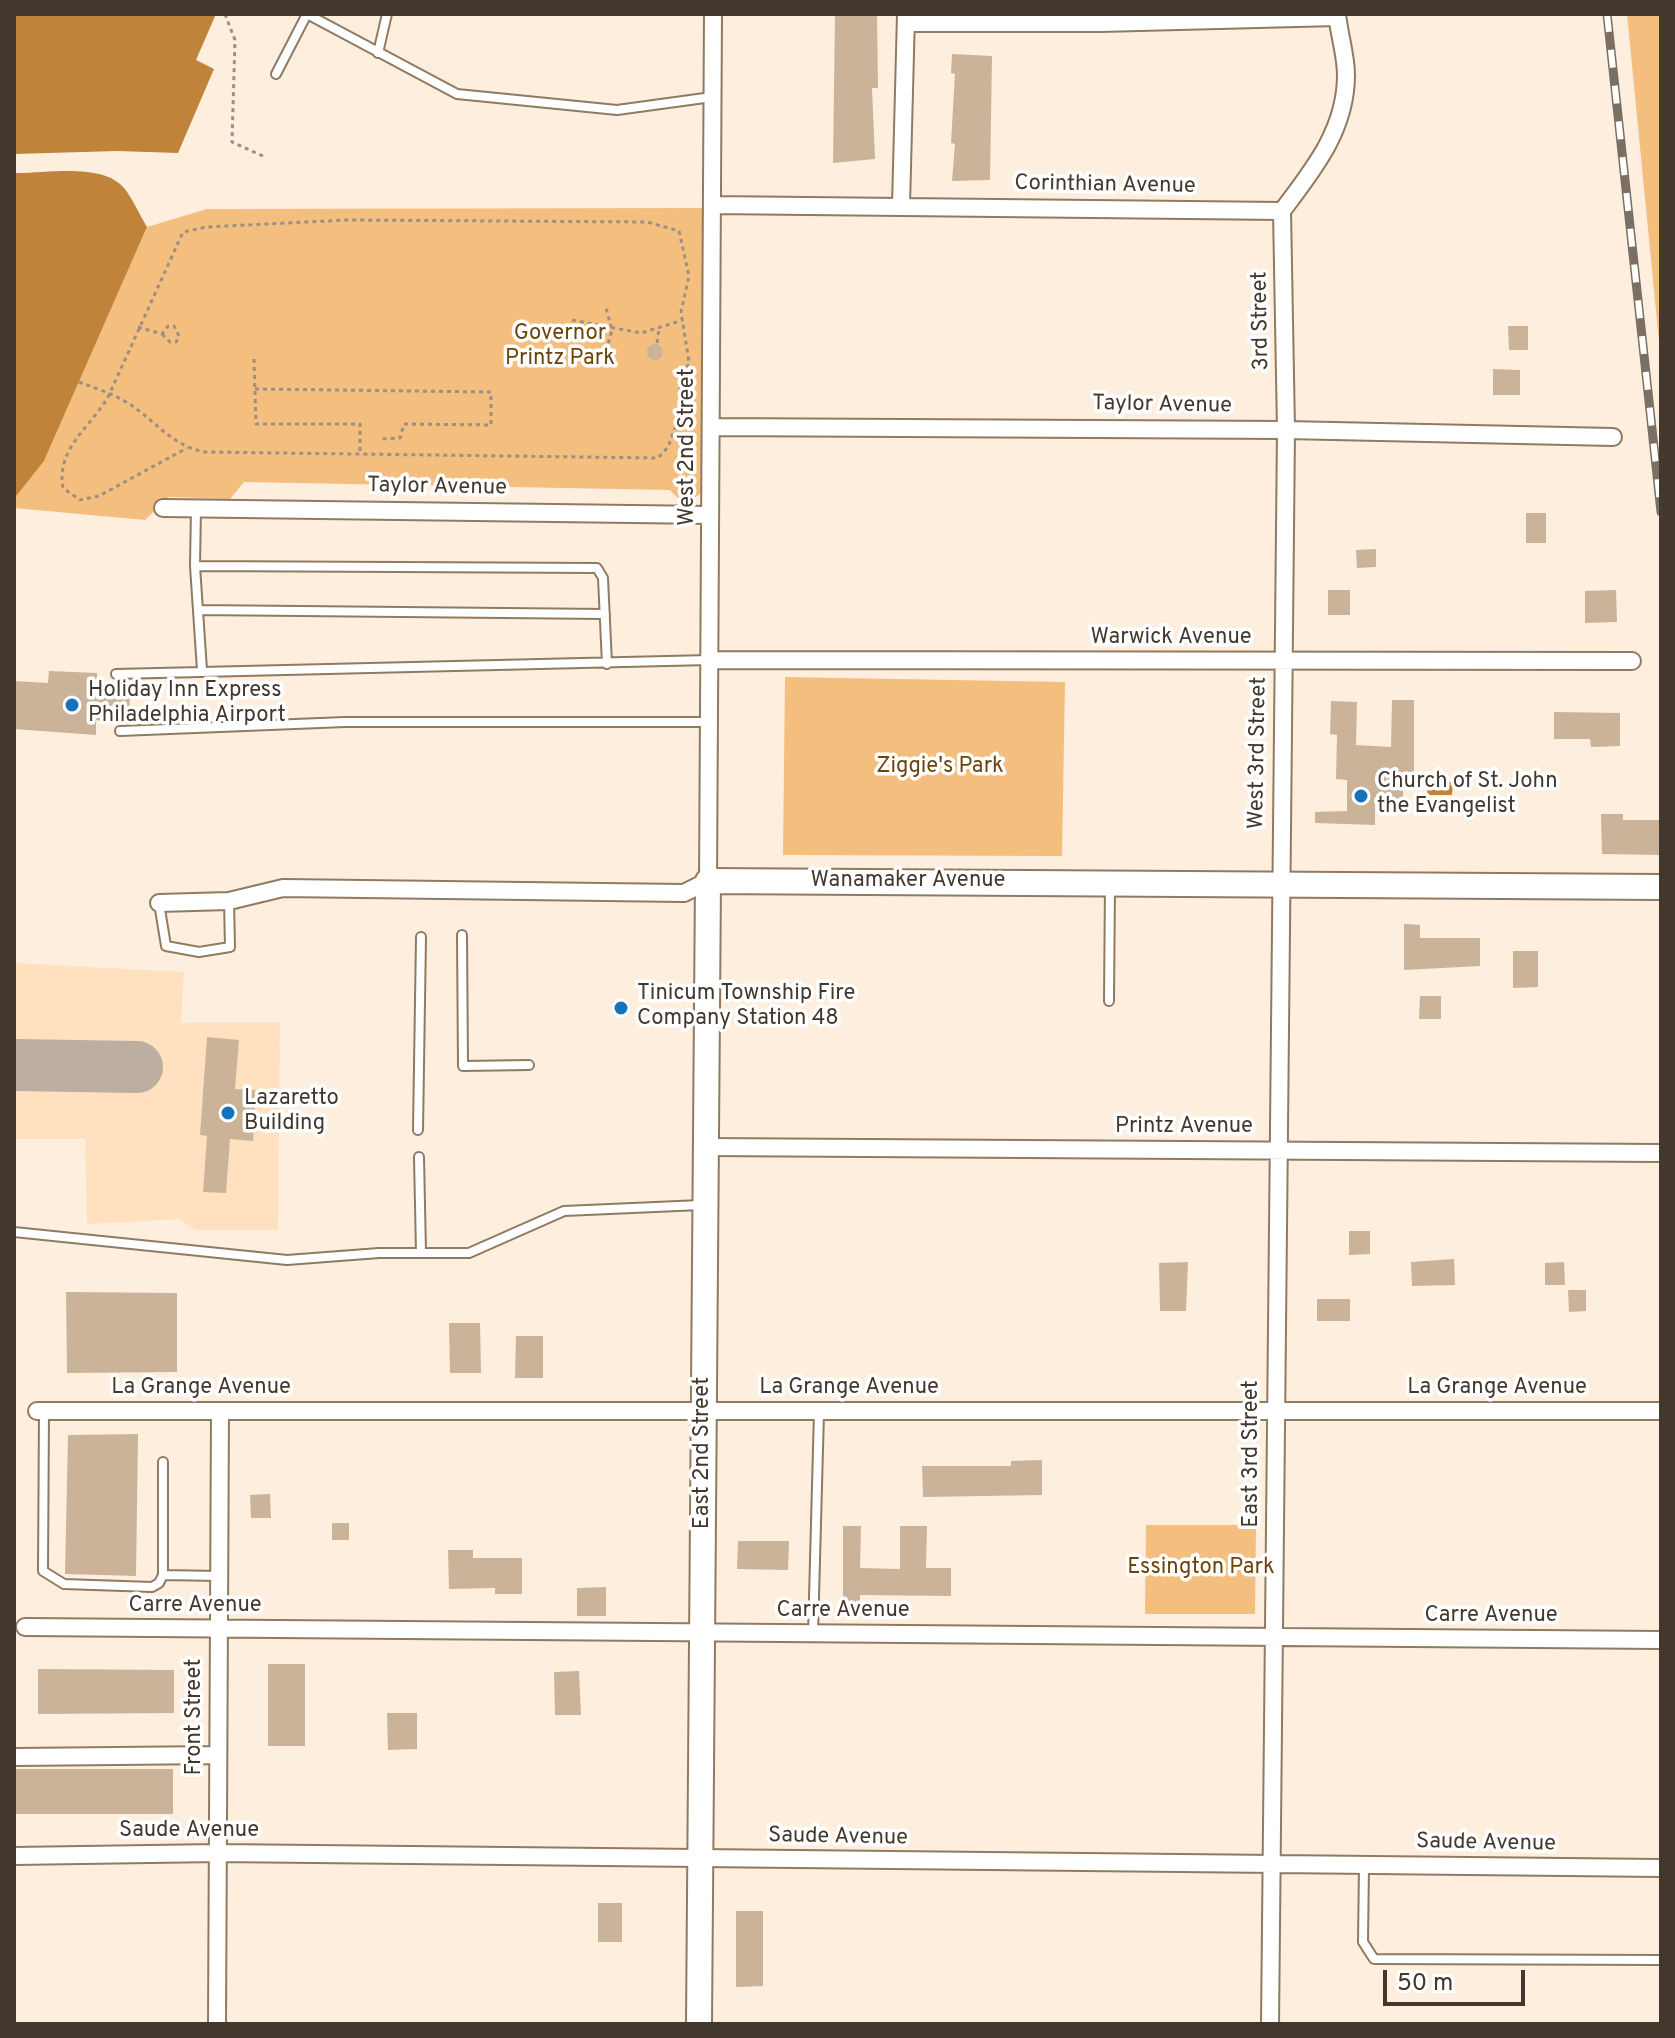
<!DOCTYPE html>
<style>
body{margin:0}
#map{position:relative;width:1675px;height:2038px;overflow:hidden;background:#feeede;font-family:Overpass,sans-serif}
canvas{display:block}
.frame{position:absolute;inset:0;border:16px solid #42382d;pointer-events:none}
.scale{position:absolute;left:1383px;top:1970px;width:142px;height:36px;box-sizing:border-box;border:4px solid #42382d;border-top:0;padding-left:10px;font-size:24px;line-height:28px;white-space:nowrap;color:#42382d;-webkit-text-stroke:6px #fff;paint-order:stroke}
</style>
<div id="map">
<canvas width="1675" height="2038"></canvas>
<div class="frame"></div>
<div class="scale">50 m</div>
</div>
<script>
const ctx = document.querySelector('canvas').getContext('2d');
ctx.lineJoin = 'round';
function fill(path, color) { ctx.fillStyle = color; ctx.fill(path, 'evenodd'); }
function strokePath(path, color, width, dash) { ctx.strokeStyle = color; ctx.lineWidth = width; ctx.lineCap = dash ? 'butt' : 'round'; ctx.setLineDash(dash || []); ctx.stroke(path); }
function write(font, color, halo, rows, align = 'center') {
  ctx.font = font + ' Overpass,sans-serif'; ctx.lineWidth = 7; ctx.setLineDash([]); ctx.textBaseline = 'middle'; ctx.strokeStyle = halo; ctx.fillStyle = color; for (const [text, x, y, turn = 0] of rows) {
    ctx.save(); ctx.translate(x, y); ctx.rotate((+turn || 0) * Math.PI / 180); ctx.textAlign = isNaN(turn) ? turn : align; if (halo) ctx.strokeText(text, 0, 0); ctx.fillText(text, 0, 0); ctx.restore();
  }
}
fill(new Path2D(`
 M14,963L184,972L181,1023L280,1022L278,1230H195L180,1219L87,1224L85,1139H14Z`), '#ffe0bf');
fill(new Path2D(`
 M1627,14H1661V362Z
 M706,208L703,484L700,494L684,504L670,490L244,482L230,499L169,497L145,520L14,508V499L44,461L147,227L207,209Z
 M785,677L1065,682L1062,856L783,855Z
 M1146,1525H1256L1255,1614H1145Z`), '#f4be7f');
fill(new Path2D(`
 M14,14H216L196,60L214,69L178,153L117,151L14,154Z
 M14,173C45,174 102,162 124,188C133,199 139,214 147,227L44,461L14,499Z
 M1428,781L1453,782L1452,795H1427Z`), '#bf843a');
strokePath(new Path2D(`
 M14,1065L137,1067`), '#bcaea0', 52);
fill(new Path2D(`
 M835,14H877L878,88H872L875,159L833,163Z
 M952,54L992,56L990,180L952,181L955,144L951,143L955,74L951,73Z
 M1508,326H1528V350H1509Z
 M647 352a8 8 0 1 1 16 0a8 8 0 1 1-16 0Z
 M1493,369L1520,370V395H1493Z
 M1526,513H1546V543H1526Z
 M1376,549V567L1357,568L1356,550Z
 M1328,590H1350V615H1328Z
 M1616,590L1617,622L1585,623V591Z
 M49,671L97,673V688L130,691L129,724L96,720V735L14,729V681L48,683Z
 M1392,700H1414V782H1403V800L1375,798V825L1315,823V812L1347,811V780L1336,779L1337,735L1330,734L1331,701L1357,702L1356,745L1391,747Z
 M1554,712L1620,713V746L1591,747L1590,739H1554Z
 M1601,814H1623V820H1661V855L1602,854Z
 M1404,924L1420,925V938H1480V966L1404,970Z
 M1513,951H1538V987L1513,988Z
 M1420,996H1441V1019H1419Z
 M207,1037L239,1040L235,1089L256,1090L253,1141L230,1139L226,1193L203,1192L207,1136L200,1135Z
 M1349,1231H1370V1254L1349,1255Z
 M1454,1259L1455,1285L1412,1286L1411,1262Z
 M1188,1262L1186,1311H1160L1159,1263Z
 M1564,1262L1565,1285H1545V1263Z
 M1568,1290H1586V1311L1569,1312Z
 M66,1292L177,1293V1372L67,1373Z
 M1317,1299H1350V1321H1317Z
 M449,1323H480L481,1373H450Z
 M516,1336H543V1378H515Z
 M138,1434L136,1576L65,1574L68,1435Z
 M1042,1460V1495L923,1497L922,1466H1011V1461Z
 M270,1494L271,1518H251L250,1495Z
 M332,1523H349V1540H332Z
 M843,1526H861L860,1568L900,1569V1526H927L926,1568H951V1596L860,1595V1612H843Z
 M738,1541H789L788,1570L737,1569Z
 M448,1550H473V1558H522V1594H495V1588L449,1589Z
 M606,1587V1616H577V1588Z
 M268,1664H305V1746H268Z
 M38,1669L174,1670V1713L38,1714Z
 M579,1671L581,1715H555L554,1672Z
 M387,1713H417V1749L388,1750Z
 M14,1769H173V1814H14Z
 M598,1903H622V1942H598Z
 M736,1911H763V1986L736,1987Z`), '#cbb399');
const lane = new Path2D(`
 M307,14L457,94L617,110L712,97
 M378,53L387,14
 M276,74L307,14
 M196,508L195,566L597,568L603,578L607,664
 M195,566L202,670
 M198,610L605,614
 M116,674L709,660
 M120,731L345,722H709
 M159,903L166,946L199,952L230,947L229,901
 M462,935L463,1066L529,1065
 M1109,1001L1110,884
 M418,1130L421,937
 M419,1157L421,1253
 M14,1232L287,1260L379,1253H469L564,1211L701,1205
 M44,1411L43,1571L64,1584L152,1587L159,1583L163,1575V1462
 M163,1575L219,1576
 M813,1634L819,1412
 M1364,1865L1363,1942L1374,1959L1661,1960`);
const street = new Path2D(`
 M906,23H1100L1337,17
 M712,205L1282,211
 M901,205L906,15
 M1282,211C1313,170 1346,130 1346,75C1346,55 1339,34 1337,14
 M711,427L1286,430L1613,437
 M163,508L710,515
 M709,660L1632,661
 M159,903L229,901L283,888L684,893L708,881L713,14
 M706,1147L1661,1153
 M37,1411H1661
 M25,1627L1661,1640
 M14,1757L218,1755
 M14,1856L218,1853L1661,1868
 M217,2024L220,1411
 M1270,2024L1286,430L1282,211`);
const secondary = new Path2D(`
 M699,2024L708,881L1661,887`);
strokePath(lane, '#907a61', 12);
strokePath(street, '#907a61', 20);
strokePath(secondary, '#907a61', 28);
strokePath(new Path2D(`
 M225,14L235,40L232,142L263,156
 M572,320L641,333L683,320
 M138,327L162,334L168,326H174L179,336L176,342H170L162,334
 M657,343L659,329
 M606,351L612,330L606,308
 M254,359L256,424H360V454
 M79,382C94,388 112,393 126,402C155,419 169,445 205,452L658,458L668,447L680,414V385L689,362L681,312L689,276L679,231L647,222L347,220L206,227L183,232L109,395C91,428 56,447 63,488L80,500L99,496L187,448
 M255,389L491,392V425L404,424L400,438L380,439`), '#9d9082', 3, [4, 4]);
strokePath(lane, '#fff', 8);
strokePath(street, '#fff', 16);
strokePath(secondary, '#fff', 24);
const rail = new Path2D(`
 M1607,14L1661,512`);
strokePath(rail, '#7a6f62', 9);
strokePath(rail, '#fff', 6, [18]);
for (const [x, y, r, color] of [
 [72,705,8,"#1572be"],
 [1361,796,8,"#1572be"],
 [621,1008,8,"#1572be"],
 [228,1113,8,"#1572be"]
]) { const dot = new Path2D(); dot.arc(x, y, r, 0, 2 * Math.PI); ctx.fillStyle = color; ctx.fill(dot); strokePath(dot, '#fff', 3); }
write('22px', '#42382d', '#fff', [
 ["Corinthian Avenue",1105,186,1],
 ["3rd Street",1262,321,-91],
 ["Taylor Avenue",1162,406,1],
 ["West 2nd Street",689,447,-90],
 ["Taylor Avenue",437,488,1],
 ["Warwick Avenue",1171,639],
 ["West 3rd Street",1259,753,-89],
 ["Wanamaker Avenue",908,882],
 ["Printz Avenue",1184,1128],
 ["La Grange Avenue",201,1389],
 ["La Grange Avenue",849,1389],
 ["La Grange Avenue",1497,1389],
 ["East 2nd Street",704,1453,-90],
 ["East 3rd Street",1253,1454,-90],
 ["Carre Avenue",195,1607],
 ["Carre Avenue",843,1612],
 ["Carre Avenue",1491,1617],
 ["Front Street",196,1717,-90],
 ["Saude Avenue",189,1832],
 ["Saude Avenue",838,1838,1],
 ["Saude Avenue",1486,1844,1]
]);
write('22px', '#6b4409', '#fff', [
 ["Governor",560,335],
 ["Printz Park",560,360],
 ["Ziggie's Park",940,768],
 ["Essington Park",1201,1569]
]);
write('22px', '#42382d', '#fff', [
 ["Holiday Inn Express",88,692],
 ["Philadelphia Airport",88,717],
 ["Church of St. John",1377,783],
 ["the Evangelist",1377,808],
 ["Tinicum Township Fire",637,995],
 ["Company Station 48",637,1020],
 ["Lazaretto",244,1100],
 ["Building",244,1125]
], 'left');
</script>
